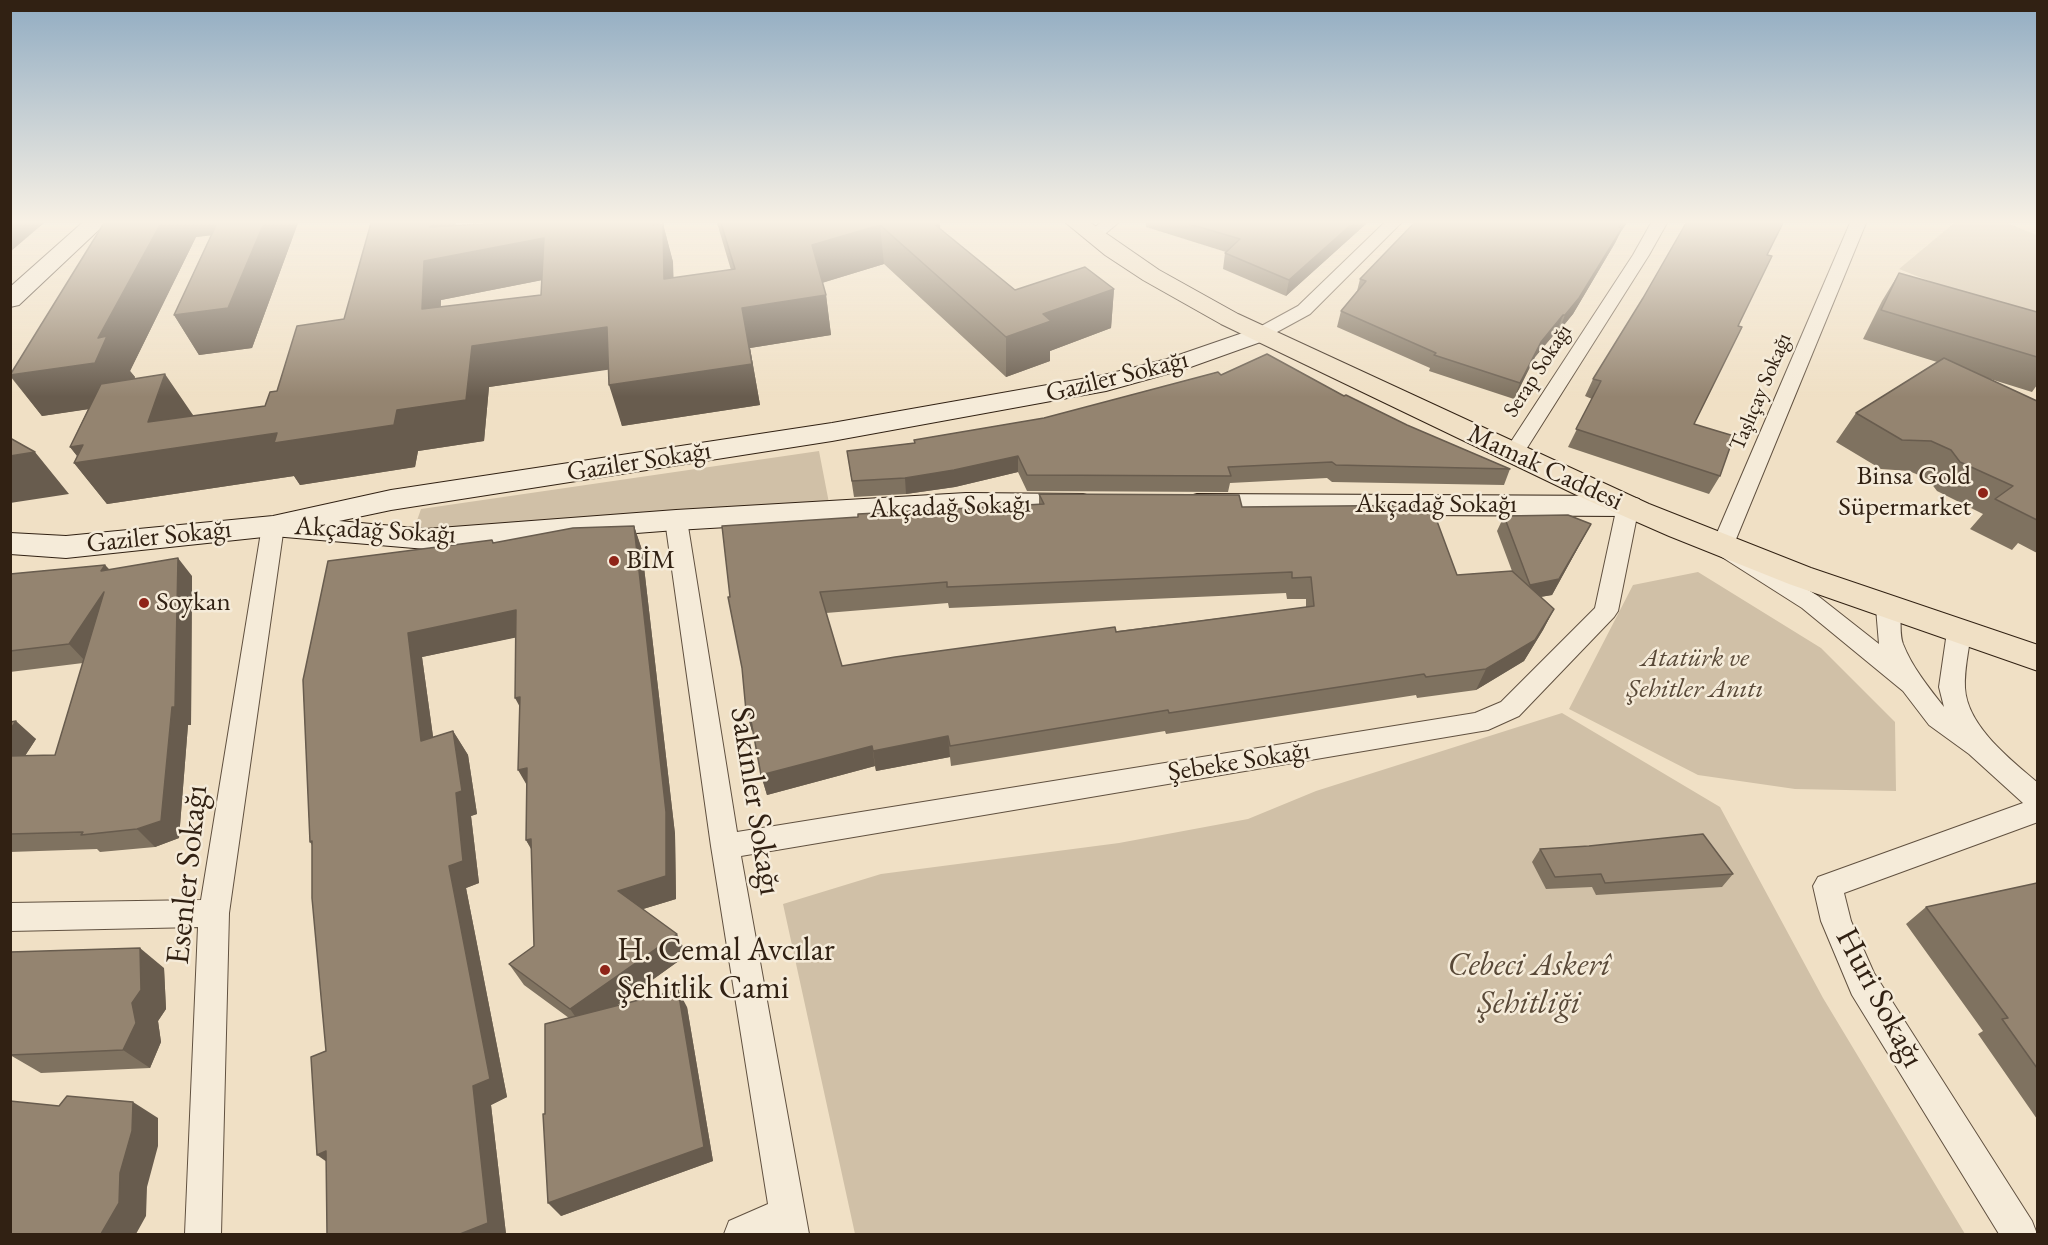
<!DOCTYPE html>
<meta charset="utf-8">
<style>
body{margin:0}
#map{position:relative;width:2048px;height:1245px;overflow:hidden;background:#f0e0c5;font-family:"EB Garamond",serif}
canvas{display:block}
.frame{position:absolute;inset:0;border:12px solid #312113;pointer-events:none}
</style>
<div id="map">
<canvas width="2048" height="1245"></canvas>
<div class="frame"></div>
</div>
<script>
const ctx = document.querySelector('canvas').getContext('2d');
ctx.lineJoin = 'round';
function fill(path, color) { ctx.fillStyle = color; ctx.fill(path, 'evenodd'); }
function strokePath(path, color, width, dash) { ctx.strokeStyle = color; ctx.lineWidth = width; ctx.lineCap = dash ? 'butt' : 'round'; ctx.setLineDash(dash || []); ctx.stroke(path); }
function write(font, color, halo, rows, align = 'center') {
  ctx.font = font + ' "EB Garamond",serif'; ctx.lineWidth = 5; ctx.setLineDash([]); ctx.textBaseline = 'middle'; ctx.strokeStyle = halo; ctx.fillStyle = color; for (const [text, x, y, turn = 0] of rows) {
    ctx.save(); ctx.translate(x, y); ctx.rotate((+turn || 0) * Math.PI / 180); ctx.textAlign = isNaN(turn) ? turn : align; if (halo) ctx.strokeText(text, 0, 0); ctx.fillText(text, 0, 0); ctx.restore();
  }
}
fill(new Path2D(`
 M1954,223H2007L2037,235V324L1899,269Z
 M819,451L829,503L414,529L421,509Z
 M1698,572L1821,648L1895,722L1896,791L1795,789L1698,775L1569,709L1633,585Z
 M1562,713L1720,807L1823,998L1965,1234H855L783,904L881,874L1119,843L1248,819L1316,791Z`), '#d0c0a7');
const street = new Path2D(`
 M1100,223H1118L1099,239H1087L1085,236Z
 M1384,223H1401L1310,314L1266,338H1254L1251,334L1254,330L1298,306Z
 M1651,223H1667L1649,255L1520,459L1513,460L1506,459L1503,454L1633,255Z
 M1850,223H1866L1734,544L1818,596L1879,644L1876,608L1880,602L1888,599L1896,602C1904,615 1898,630 1903,644C1912,667 1929,688 1944,707L1939,687L1947,632L1950,626L1959,623L1968,626L1971,632C1969,650 1964,669 1965,688C1967,726 2011,760 2038,783V822L1844,893L1851,921L1874,973L2032,1221L2037,1234H1999L1852,995L1821,921L1813,886L1818,877L2023,803L1969,754L1929,725L1903,691L1802,608L1714,552L1711,547Z
 M1628,499L1636,501L1639,506L1618,611L1614,617L1519,716L1488,730L741,856L809,1234H724L729,1221L768,1204L711,846L665,520L668,515L676,513L684,515L687,520L737,832L1475,713L1501,702L1595,608L1617,506L1620,501Z
 M273,519L281,521L284,526L229,913L221,1234H185L198,927L10,931V903L201,900L262,526L265,521Z`);
const secondary = new Path2D(`
 M82,223H106L19,305L10,307V287Z
 M1260,327L1269,329L1272,334L1269,339L1185,369L1106,391L832,441L391,510L339,521L426,529L676,510L966,493L1083,494L1094,497L1098,504L1094,511L1083,514L966,513L676,530L426,549L273,536L66,558L10,554V533L66,536L273,516L391,490L832,423L1104,375L1167,359Z
 M1197,494L1628,496L1639,499L1643,506L1639,513L1628,516L1197,514L1186,511L1182,504L1186,497Z`);
const primary = new Path2D(`
 M1066,223H1091L1159,270L1238,314L1649,504L1811,568L2038,645V671L1789,584L1669,536L1587,500L1221,324L1143,280L1105,255Z`);
strokePath(street, '#615140', 2);
strokePath(secondary, '#312113', 2);
strokePath(primary, '#312113', 2);
fill(street, '#f5ebd9');
fill(secondary, '#f5ebd9');
fill(primary, '#f0e0c5');
fill(new Path2D(`
 M104,223H298L252,348L199,355L174,315L211,235L196,237L130,371L135,377L134,379L193,415L192,416L265,406L277,391L344,319L455,225L663,224L673,262V278L731,270L717,223H940V229L1015,290L1114,289L1111,328L1050,351V361L1006,377L884,264L822,283L826,295L831,335L750,348L760,405L622,426L608,369L489,387L484,441L418,451L415,467L300,485L294,476L107,504L74,463L77,456L70,447L88,409L42,416L10,376ZM542,280L541,295L440,307L441,300Z
 M1146,223H1367L1286,296L1223,269L1225,253L1226,252L1146,227Z
 M1620,233L1615,243L1573,314L1559,331H1557L1535,357L1514,399L1429,371L1430,368L1337,327L1341,311L1357,291L1360,279Z
 M1767,255L1738,326L1694,424L1720,476L1709,494L1568,447L1592,399L1585,396L1593,379Z
 M1899,273L2037,312V385L2032,392L1987,378L2037,401V553L2018,543L2012,550L1970,529L1983,514L1937,491L1928,479L1909,471L1881,469L1836,442L1856,413L1937,362L1863,339L1882,301Z
 M1221,375L1344,396L1407,425L1510,469L1504,485L1332,482L1327,478L1230,483L1228,492L1027,491L1018,472L955,487L906,494L854,497L847,451L914,443V440L1044,418Z
 M1039,494L1242,507L1457,575L1512,571L1497,531L1504,516L1591,524L1552,595L1540,597L1554,609L1543,630L1524,661L1476,690L1417,698L1416,695L1166,734L1165,731L951,766L950,757L876,771L875,766L767,795L761,775L753,731H752L746,711L742,668L730,597L858,517L1039,504ZM1286,593L1287,599H1306V607L842,666L826,613L948,603L949,608Z
 M634,526L642,550L675,834L676,899L643,909L687,955L616,1006L687,1007L713,1161L561,1216L545,1114L569,1018L524,985L509,964L534,946L531,849L526,840V784L520,708L516,637L422,657L433,737L453,731L468,755L477,814L471,816L479,883L466,888L507,1097L491,1105L506,1234H327L326,1051L312,845L310,842L303,680L494,543Z
 M105,565L110,570L192,576L191,725H188L179,838L155,847L100,852L97,849L10,852V722L36,739L25,756L55,755L83,663L10,672V574Z
 M1540,849L1733,874L1722,887L1596,895L1592,887L1546,889L1532,862Z
 M2037,883V1119L1978,1034L1983,1031L1906,924L1926,907Z
 M12,952L164,968L166,1009L158,1021L161,1042L150,1068L41,1073L10,1055Z`), '#7f7260');
fill(new Path2D(`
 M10,223H44L10,252Z
 M161,223H247L251,231L196,237L130,371L135,377L124,404L42,416L10,375L98,338Z
 M264,223H298L252,348L199,355L174,315Z
 M431,223H456L448,256L544,238L558,277L441,300L440,349L422,309L424,261Z
 M652,223H660L662,264Z
 M932,223H940L942,258Z
 M1353,223H1367L1286,296L1289,280Z
 M1623,223H1627L1620,233L1615,243L1573,314L1559,331L1565,315Z
 M663,224L673,262L675,318L664,279Z
 M880,225L884,264L818,284L812,245Z
 M1114,289L1111,328L1050,351V361L1006,377V337L1043,314Z
 M826,295L831,335L750,348L760,405L622,426L609,385L742,308Z
 M1563,315L1557,331L1535,357L1514,399L1520,383L1541,342Z
 M607,327L620,368L489,387L484,441L418,451L415,467L300,485L294,476L107,504L74,463L82,462L70,447L83,445L148,422L165,374L193,415L182,447L397,410L472,346Z
 M35,452L69,494L10,503V456Z
 M1018,456V472L955,487L906,494L905,478Z
 M1591,524L1552,595L1522,600L1530,585Z
 M634,526L642,550L675,834L676,899L630,913L618,891Z
 M178,558L192,576L191,725H188L179,838L155,847L137,829Z
 M105,565L121,583L101,571Z
 M104,592L86,662L69,644Z
 M1554,609L1543,630L1524,661L1476,690L1486,669Z
 M516,610L528,635L422,657L437,765L421,741L408,633Z
 M520,697L528,722L515,698Z
 M749,710L755,731H752L746,711Z
 M16,721L36,739L13,774L10,772V730Z
 M453,731L468,755L477,814L471,816L479,883L466,888L507,1097L491,1105L506,1234H460L449,866L456,793Z
 M948,736L950,757L876,771L873,751Z
 M872,746L875,766L767,795L761,775Z
 M527,768L532,794L518,770Z
 M531,839L540,863L526,840Z
 M677,934L687,955L584,1029L570,1009Z
 M140,948L164,968L166,1009L158,1021L161,1042L150,1068L123,1050L132,1003Z
 M678,990L687,1007L713,1161L561,1216L548,1203Z
 M133,1102L158,1118V1146L147,1187L146,1216L136,1234H101L120,1173Z
 M326,1151L341,1172L317,1155Z`), '#685c4e');
const building = new Path2D(`
 M104,223H161L98,338L107,336L95,363L10,375Z
 M217,223H264L228,308L174,315Z
 M371,223H431L430,227L502,223H652V225L663,224L664,279L735,269L721,223H933L1015,290L1085,267L1114,289L1043,314L1051,321L1006,337L880,225L812,245L826,295L742,308L752,364L609,385L607,327L472,346L466,400L397,410L394,425L274,443L277,433L74,463L83,445L70,447L101,384L165,374L148,422L265,406L270,392L277,391L297,326L344,319ZM544,238L541,295L422,309L424,261Z
 M1186,223H1353L1289,280L1225,253L1240,239Z
 M1414,223H1623L1619,227L1622,228L1579,298L1565,315H1563L1541,342L1520,383L1434,355L1436,353L1341,311L1366,281L1360,279Z
 M1686,223H1783L1767,255L1772,256L1738,326L1742,327L1694,424L1734,436L1720,476L1576,429L1601,381L1593,379L1643,298Z
 M1899,273L2037,312V357L1881,310Z
 M1267,354L1344,396L1346,395L1407,425L1510,469L1336,465L1332,462L1228,467L1231,476L1027,475L1018,456L954,470L905,478L852,481L847,451L915,443L914,440L1044,418L1218,372L1221,375Z
 M1944,358L2037,401V520L1995,499L2013,486L1960,462L1951,450L1931,441L1902,440L1856,413Z
 M10,438L35,452L10,456Z
 M1039,494L1239,495L1242,507L1431,505L1457,575L1512,571L1554,609L1535,640L1486,669L1426,677L1424,674L1169,713L1168,710L950,746L948,736L873,751L872,746L761,775L749,710L746,711L742,668L728,597H730L722,526L858,517V514L1044,504ZM1292,572V578L1311,577L1314,606L1116,632L1115,627L895,657L842,666L820,592L947,582V587Z
 M1568,515L1591,524L1559,579L1530,585L1504,516Z
 M634,526L666,812V876L618,891L677,934L570,1009L509,964L534,946L531,839L526,840L527,768L518,770L520,697L515,698L516,610L408,633L421,741L453,731L462,791L456,793L463,861L449,866L490,1079L473,1086L488,1223L460,1234H327L326,1151L317,1155L311,1057L326,1051L312,898V841L310,842L303,680L328,561L492,540L493,543L573,528Z
 M178,558L175,707H172L161,821L137,829L81,835L83,832L10,834V756L55,755L104,592L69,644L10,651V574L105,565L101,571Z
 M16,721L10,730V722Z
 M1703,834L1733,874L1605,883L1601,874L1555,877L1540,849L1589,846Z
 M2037,883V1068L2002,1019L2008,1018L1926,907Z
 M140,948L141,990L132,1003L136,1023L123,1050L10,1055V952Z
 M678,990L704,1147L548,1203L543,1114H545V1024Z
 M67,1096L133,1102L132,1131L120,1173L119,1203L101,1234H10V1101L59,1106Z`);
fill(building, '#948470');
strokePath(building, '#685c4e', 1.5);
const sky = ctx.createLinearGradient(0, 0, 0, 397);
sky.addColorStop(0, '#91acc2');
sky.addColorStop(0.56, '#f8f1e5');
sky.addColorStop(1, '#f8f1e500');
ctx.fillStyle = sky;
ctx.fillRect(0, 0, 2048, 397);
for (const [x, y, r, color] of [
 [1983,493,6,"#8f2418"],
 [614,561,6,"#8f2418"],
 [144,603,6,"#8f2418"],
 [605,970,6,"#8f2418"]
]) { const dot = new Path2D(); dot.arc(x, y, r, 0, 2 * Math.PI); ctx.fillStyle = color; ctx.fill(dot); strokePath(dot, '#f5ebd9', 2); }
write('22px', '#312113', '#f5ebd9', [
 ["Serap Sokağı",1538,371,-57],
 ["Taşlıçay Sokağı",1761,392,-67]
]);
write('27px', '#312113', '#f5ebd9', [
 ["Gaziler Sokağı",1117,377,-14],
 ["Gaziler Sokağı",639,462,-9],
 ["Mamak Caddesi",1545,468,25],
 ["Akçadağ Sokağı",1436,505],
 ["Akçadağ Sokağı",950,507,-2],
 ["Akçadağ Sokağı",375,531,3],
 ["Gaziler Sokağı",159,537,-6],
 ["Şebeke Sokağı",1239,762,-9]
]);
write('27px', '#312113', '#f5ebd9', [
 ["Binsa Gold",1971,477,"right"],
 ["Süpermarket",1971,508,"right"],
 ["BİM",626,561],
 ["Soykan",156,603]
], 'left');
write('italic 27px', '#594938', '#f5ebd9', [
 ["Atatürk ve",1695,659],
 ["Şehitler Anıtı",1695,690]
]);
write('33px', '#312113', '#f5ebd9', [
 ["Sakinler Sokağı",755,801,81],
 ["Esenler Sokağı",188,875,-84],
 ["Huri Sokağı",1879,998,62]
]);
write('33px', '#312113', '#f5ebd9', [
 ["H. Cemal Avcılar",617,951],
 ["Şehitlik Cami",617,989]
], 'left');
write('italic 33px', '#594938', '#f5ebd9', [
 ["Cebeci Askerî",1529,966],
 ["Şehitliği",1529,1004]
]);
</script>
